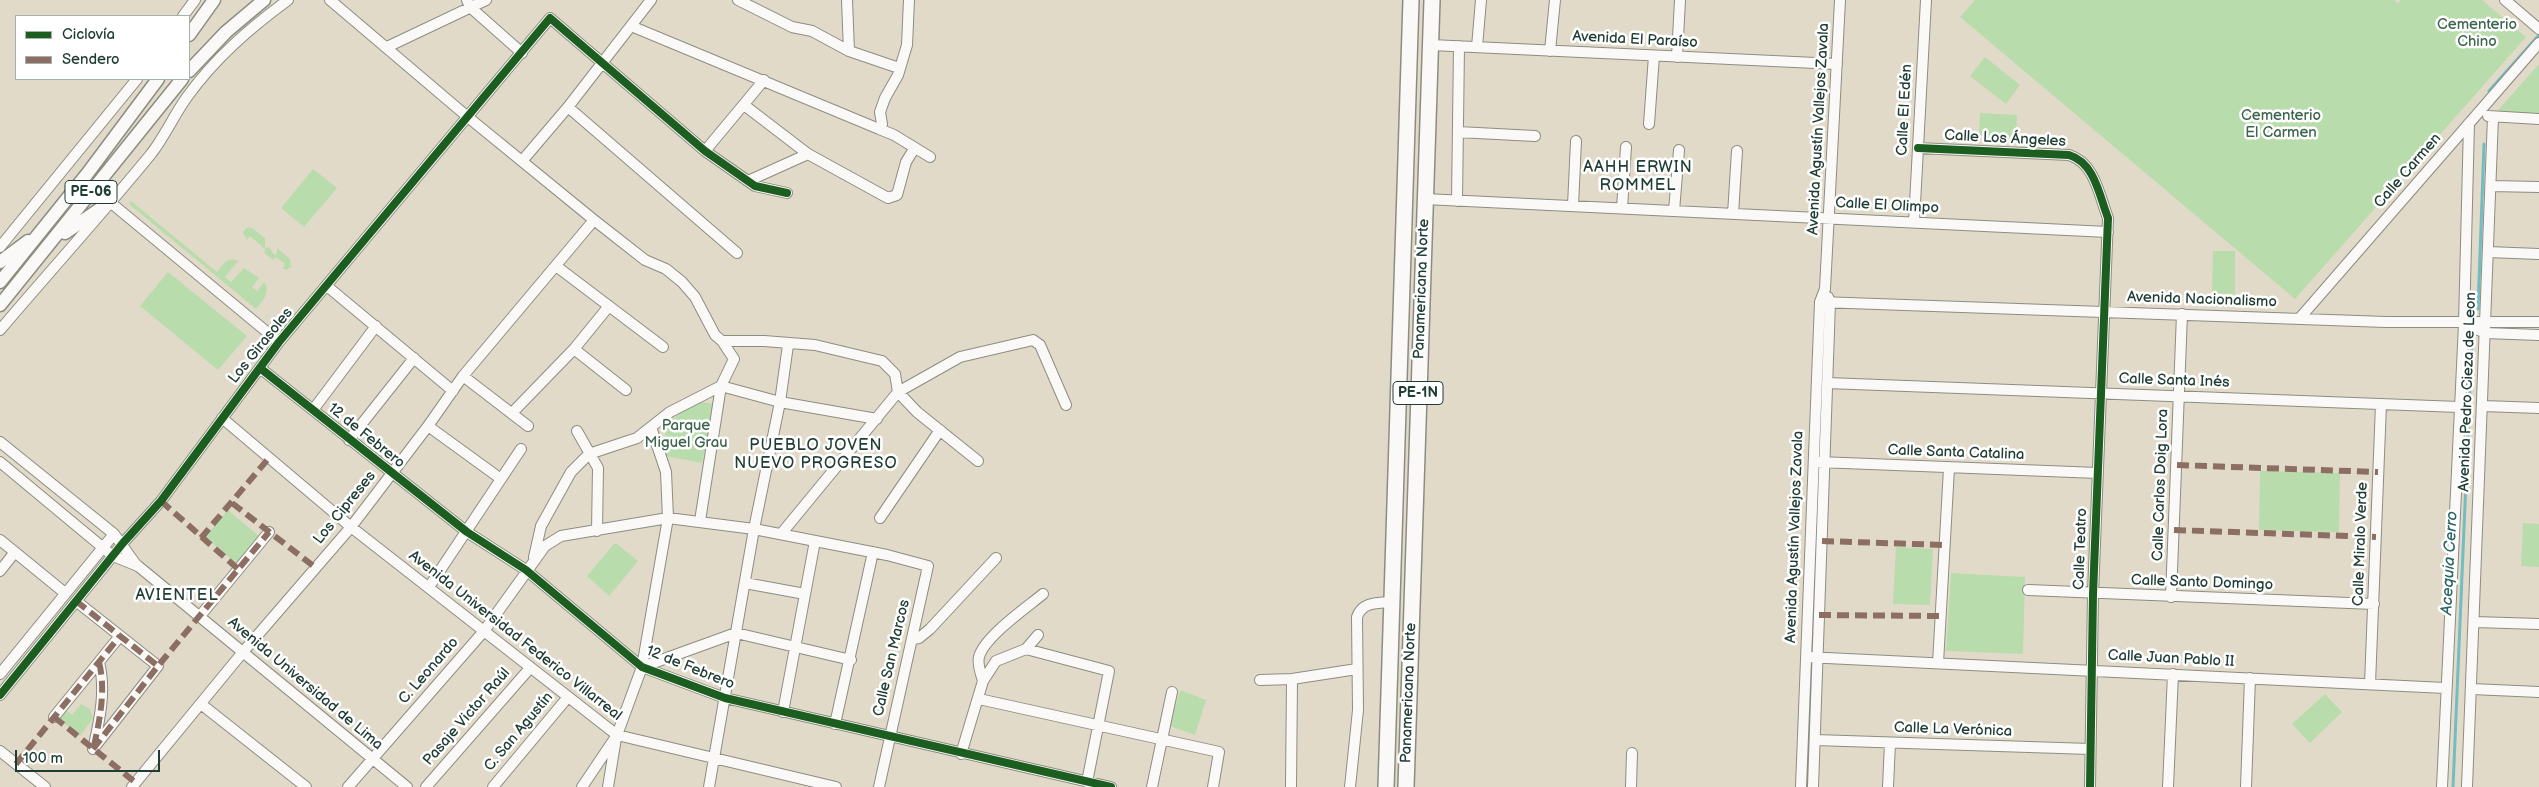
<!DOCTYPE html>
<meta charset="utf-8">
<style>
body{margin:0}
#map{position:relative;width:2539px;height:787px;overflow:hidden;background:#e2dac8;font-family:"Balsamiq Sans",sans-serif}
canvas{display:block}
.legend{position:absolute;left:15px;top:15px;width:175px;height:65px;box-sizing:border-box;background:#fff;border:1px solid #a5b1ae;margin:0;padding:6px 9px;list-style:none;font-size:15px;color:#1f3d34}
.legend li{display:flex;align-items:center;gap:10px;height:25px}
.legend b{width:25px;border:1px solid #a5b1ae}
.scale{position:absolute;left:15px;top:750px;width:145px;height:22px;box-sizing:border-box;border:2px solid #1f3d34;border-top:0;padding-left:6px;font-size:15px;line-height:18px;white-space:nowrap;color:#1f3d34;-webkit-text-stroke:4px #fff;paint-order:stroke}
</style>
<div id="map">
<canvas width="2539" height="787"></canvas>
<ul class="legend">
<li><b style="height:6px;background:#1b5e20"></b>Ciclovía</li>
<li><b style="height:6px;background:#8d6e63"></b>Sendero</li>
</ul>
<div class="scale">100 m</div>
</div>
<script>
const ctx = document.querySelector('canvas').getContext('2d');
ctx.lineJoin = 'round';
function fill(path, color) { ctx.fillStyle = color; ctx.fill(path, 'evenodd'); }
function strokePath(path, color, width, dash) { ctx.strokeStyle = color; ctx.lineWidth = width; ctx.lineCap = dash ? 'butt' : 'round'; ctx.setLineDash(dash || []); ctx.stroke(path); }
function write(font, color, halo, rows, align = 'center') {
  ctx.font = font + ' "Balsamiq Sans",sans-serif'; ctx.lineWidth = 5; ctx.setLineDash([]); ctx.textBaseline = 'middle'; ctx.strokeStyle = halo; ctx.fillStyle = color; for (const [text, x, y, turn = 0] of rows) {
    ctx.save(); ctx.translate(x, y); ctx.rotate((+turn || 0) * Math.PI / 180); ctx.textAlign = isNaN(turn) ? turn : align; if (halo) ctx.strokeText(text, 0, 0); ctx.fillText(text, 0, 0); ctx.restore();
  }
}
fill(new Path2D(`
 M1975,0H2394L2398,3L2401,0H2482L2526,37L2295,299L1960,17Z
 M1985,57L2020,85L2006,104L1970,76Z
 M2539,64V115L2499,113V109Z
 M1980,113L2017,115L2016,138L1979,136Z
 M313,169L337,188L304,227L281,208Z
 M131,201L217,272C223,265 227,256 238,261L225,277L231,282L244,268L259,278L252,287L257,291L264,282C271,293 263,300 256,309L129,204Z
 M246,228H252L265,238V248L269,247L274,255L277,254V248L290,259L291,267L286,270L283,268L285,264L276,257L273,260L264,253L266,250L250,236L247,240L243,233Z
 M2213,251H2235V294L2212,293Z
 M168,272L247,336L218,370L140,306Z
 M696,401L714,404L702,463L666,456L665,425Z
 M2260,471L2340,473L2339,532L2259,530Z
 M228,510L260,537L237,564L205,537Z
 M2523,523L2539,524V567L2521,566Z
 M614,544H617L638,561L609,596L587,576Z
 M1896,547L1933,549L1930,605L1893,604Z
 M1951,573L2025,577L2023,654L1946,651Z
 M1180,690L1206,700L1195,735L1170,726Z
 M2325,694L2342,712L2310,743L2292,724Z
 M81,704L90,709L93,718L80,736L56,717L63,708L72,715Z`), '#b9dcac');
strokePath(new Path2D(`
 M2489,91L2539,35
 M2478,309L2484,144
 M2453,787L2472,340`), '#72bcc2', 3);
const minor = new Path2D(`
 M330,0L469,118L594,220L645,260L666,269L682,282L695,297L715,335L722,341H764L815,345L882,361L895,374L898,392L917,412L978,461
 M467,0L470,7L522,53
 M738,0L792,27L812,31L849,51L899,68
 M847,0L849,51
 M909,0L907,45L898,75L885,98L880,112L882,124L879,129L894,135L930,157
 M2505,0L2539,29
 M183,16L195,0
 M631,26L879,129
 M1431,45L1837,64
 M387,47L486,0
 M1477,47L1481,0
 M1550,51L1555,0
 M1677,57L1680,0
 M744,105L808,154L888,198L897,195L906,162L914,149
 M568,107L737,253
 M2488,116L2539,119
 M1649,124L1654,56
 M1458,132L1535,136
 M1918,148L2069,155C2095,163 2099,195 2108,218L2093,594L2090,787
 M705,151L764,80
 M522,161L568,107L651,0
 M748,181L808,154
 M2491,186L2539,187
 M1425,199L2108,232
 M1457,201L1459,46
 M110,202L279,342
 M1573,206L1576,141
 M1622,208L1626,147
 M1674,211L1679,150
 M1733,214L1737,151
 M1914,222L1926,0
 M0,247L137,79
 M2488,252L2539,254
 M556,266L663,347
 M328,287L453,391
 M1820,302L2386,322H2539
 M2299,319L2539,43
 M2465,324L2485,333L2539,335
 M0,330C50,271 102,214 151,154C165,136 174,115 187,97C215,58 250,28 288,0
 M574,349L626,390
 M260,368L467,532L526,570L642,667L725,698L1111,787
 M463,376L528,426
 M1827,383L2459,407
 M2483,406L2539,408
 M313,410L376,326
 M512,413L574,349L609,306
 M222,418L351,527L617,735L836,787
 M428,426L501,479
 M577,431L598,468L597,531
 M349,440L414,358
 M0,442L114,534L137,566
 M0,462L113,556L138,566L407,787
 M1819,462L2098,473
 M880,518L940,430
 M700,521L721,386L734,359L722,341
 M781,534L898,392L960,357L1033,340L1040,345L1066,405
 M0,540L65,593
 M534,557L541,526L571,472L589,454L637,438L670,412L721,386L780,402L877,419
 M0,571L15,552
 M745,583L805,594
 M429,587L521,449
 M2028,590L2374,604
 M2171,597L2182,314
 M76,601L158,666L93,749
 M200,616L269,532
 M2475,622L2539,624
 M913,639L919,638L930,629L996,558
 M1026,649L1109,671L1087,782
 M1806,657L2445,688
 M1938,663L1949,468
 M642,667L736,633L851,660
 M0,674L114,534
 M1260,680L1292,679L1357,669
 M983,681C981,674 977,664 979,657C984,637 1026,608 1043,594
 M2370,684L2381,404
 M2472,689L2539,692
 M0,695L123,543L161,501L279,342L550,18L705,151L755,186L787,193
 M979,699L1219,752L1213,787
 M201,704L306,787
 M783,712L815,541
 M54,717L120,636
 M835,724L873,552
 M1815,740L2090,749
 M94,745C100,718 106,690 99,662
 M0,751L45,787
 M961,754L983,681L996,661L1026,649L1038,635
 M132,787L243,652L351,527L428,426L463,376L594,220
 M348,787L484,631L545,546L561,536L668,518L754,529L887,555L928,566L879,787
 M426,787L530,668
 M493,787L568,697
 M582,787L617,735L642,667L668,518L666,472L651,427
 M608,787L616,738
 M709,787L754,529L780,402L788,345
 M1152,787L1172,692
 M1291,787L1292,679
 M1350,787L1358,710L1357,617C1362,602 1377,603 1391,602
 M1631,787L1632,753
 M1801,787L1820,302L1825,289L1840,0
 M1813,787L1830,302L1828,297
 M1888,787L1890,743
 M2168,787L2173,674
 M2246,787L2250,678
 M2442,787L2464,324L2469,123
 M2467,787L2493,117`);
const major = new Path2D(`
 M189,35L214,0
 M189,71L226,32L264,0
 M65,233L110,202
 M0,262L28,241
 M0,282L87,174L158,79
 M0,305L182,79`);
const highway = new Path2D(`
 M1386,787L1411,0
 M1406,787L1432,0`);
strokePath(minor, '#8c8d82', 12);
strokePath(major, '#8c8d82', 15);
strokePath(highway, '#8c8d82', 18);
strokePath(minor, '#fbf9f7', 10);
strokePath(major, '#fbf9f7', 12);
strokePath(highway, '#fbf9f7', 15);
strokePath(new Path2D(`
 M2177,465L2378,472
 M161,501L238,569
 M232,503L316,568
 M2174,530L2376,537
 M201,538L268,459
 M1822,541L1945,545
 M76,601L158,666
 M1819,615L1941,616
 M54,717L136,783
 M94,746C100,718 106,690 99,662
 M93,749L158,666L269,532
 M16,764L120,636`), '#8d6e63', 6, [12, 6]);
strokePath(new Path2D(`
 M1918,148L2069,155C2095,163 2099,195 2108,218L2093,594L2090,787
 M260,368L467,532L526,570L642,667L725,698L1111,787
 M0,695L123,543L161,501L279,342L550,18L705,151L755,186L787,193`), '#1b5e20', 8);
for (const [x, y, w] of [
 [91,192,52],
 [1418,393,50]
]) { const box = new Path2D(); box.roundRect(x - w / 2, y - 11.5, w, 23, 4); ctx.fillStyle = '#fff'; ctx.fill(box); strokePath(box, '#1f3d34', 1); }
write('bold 14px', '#1f3d34', null, [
 ["PE-06",91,192],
 ["PE-1N",1418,393]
]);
write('15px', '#3d654c', '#fff', [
 ["Cementerio",2477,25],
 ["Chino",2477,42],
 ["Cementerio",2281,116],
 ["El Carmen",2281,133],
 ["Parque",686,426],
 ["Miguel Grau",686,443]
]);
write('15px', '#1f3d34', '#fff', [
 ["Avenida El Paraíso",1635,40,3],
 ["Calle El Edén",1905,110,-87],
 ["Avenida Agustín Vallejos Zavala",1819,129,-87],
 ["Calle Los Ángeles",2005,139,3],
 ["Calle Carmen",2408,171,-49],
 ["Calle El Olimpo",1887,206,3],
 ["Panamericana Norte",1422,289,-88],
 ["Avenida Nacionalismo",2202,300,2],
 ["Los Girasoles",261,346,-51],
 ["Calle Santa Inés",2174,381,2],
 ["Avenida Pedro Cieza de Leon",2468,392,-88],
 ["12 de Febrero",366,436,39],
 ["Calle Santa Catalina",1956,453,2],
 ["Calle Carlos Doig Lora",2161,485,-88],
 ["Los Cipreses",345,508,-51],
 ["Avenida Agustín Vallejos Zavala",1795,537,-88],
 ["Calle Miralo Verde",2361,544,-88],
 ["Calle Teatro",2081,549,-88],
 ["Calle Santo Domingo",2202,583,2],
 ["Avenida Universidad Federico Villarreal",515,636,38],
 ["Calle San Marcos",892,658,-77],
 ["Calle Juan Pablo II",2171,659,3],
 ["12 de Febrero",690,668,22],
 ["C. Leonardo",429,671,-49],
 ["Avenida Universidad de Lima",305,684,40],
 ["Panamericana Norte",1409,693,-88],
 ["Pasaje Victor Raúl",467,717,-49],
 ["Calle La Verónica",1953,730,2],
 ["C. San Agustín",519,732,-50]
]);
ctx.letterSpacing = '1px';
write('16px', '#1f3d34', '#fff', [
 ["AAHH ERWIN",1638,168],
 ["ROMMEL",1638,186],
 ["PUEBLO JOVEN",816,446],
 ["NUEVO PROGRESO",816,464],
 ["AVIENTEL",177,596]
]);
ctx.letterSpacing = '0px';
write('italic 16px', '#2b6565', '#fff', [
 ["Acequia Cerro",2450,563,-87]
]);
</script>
